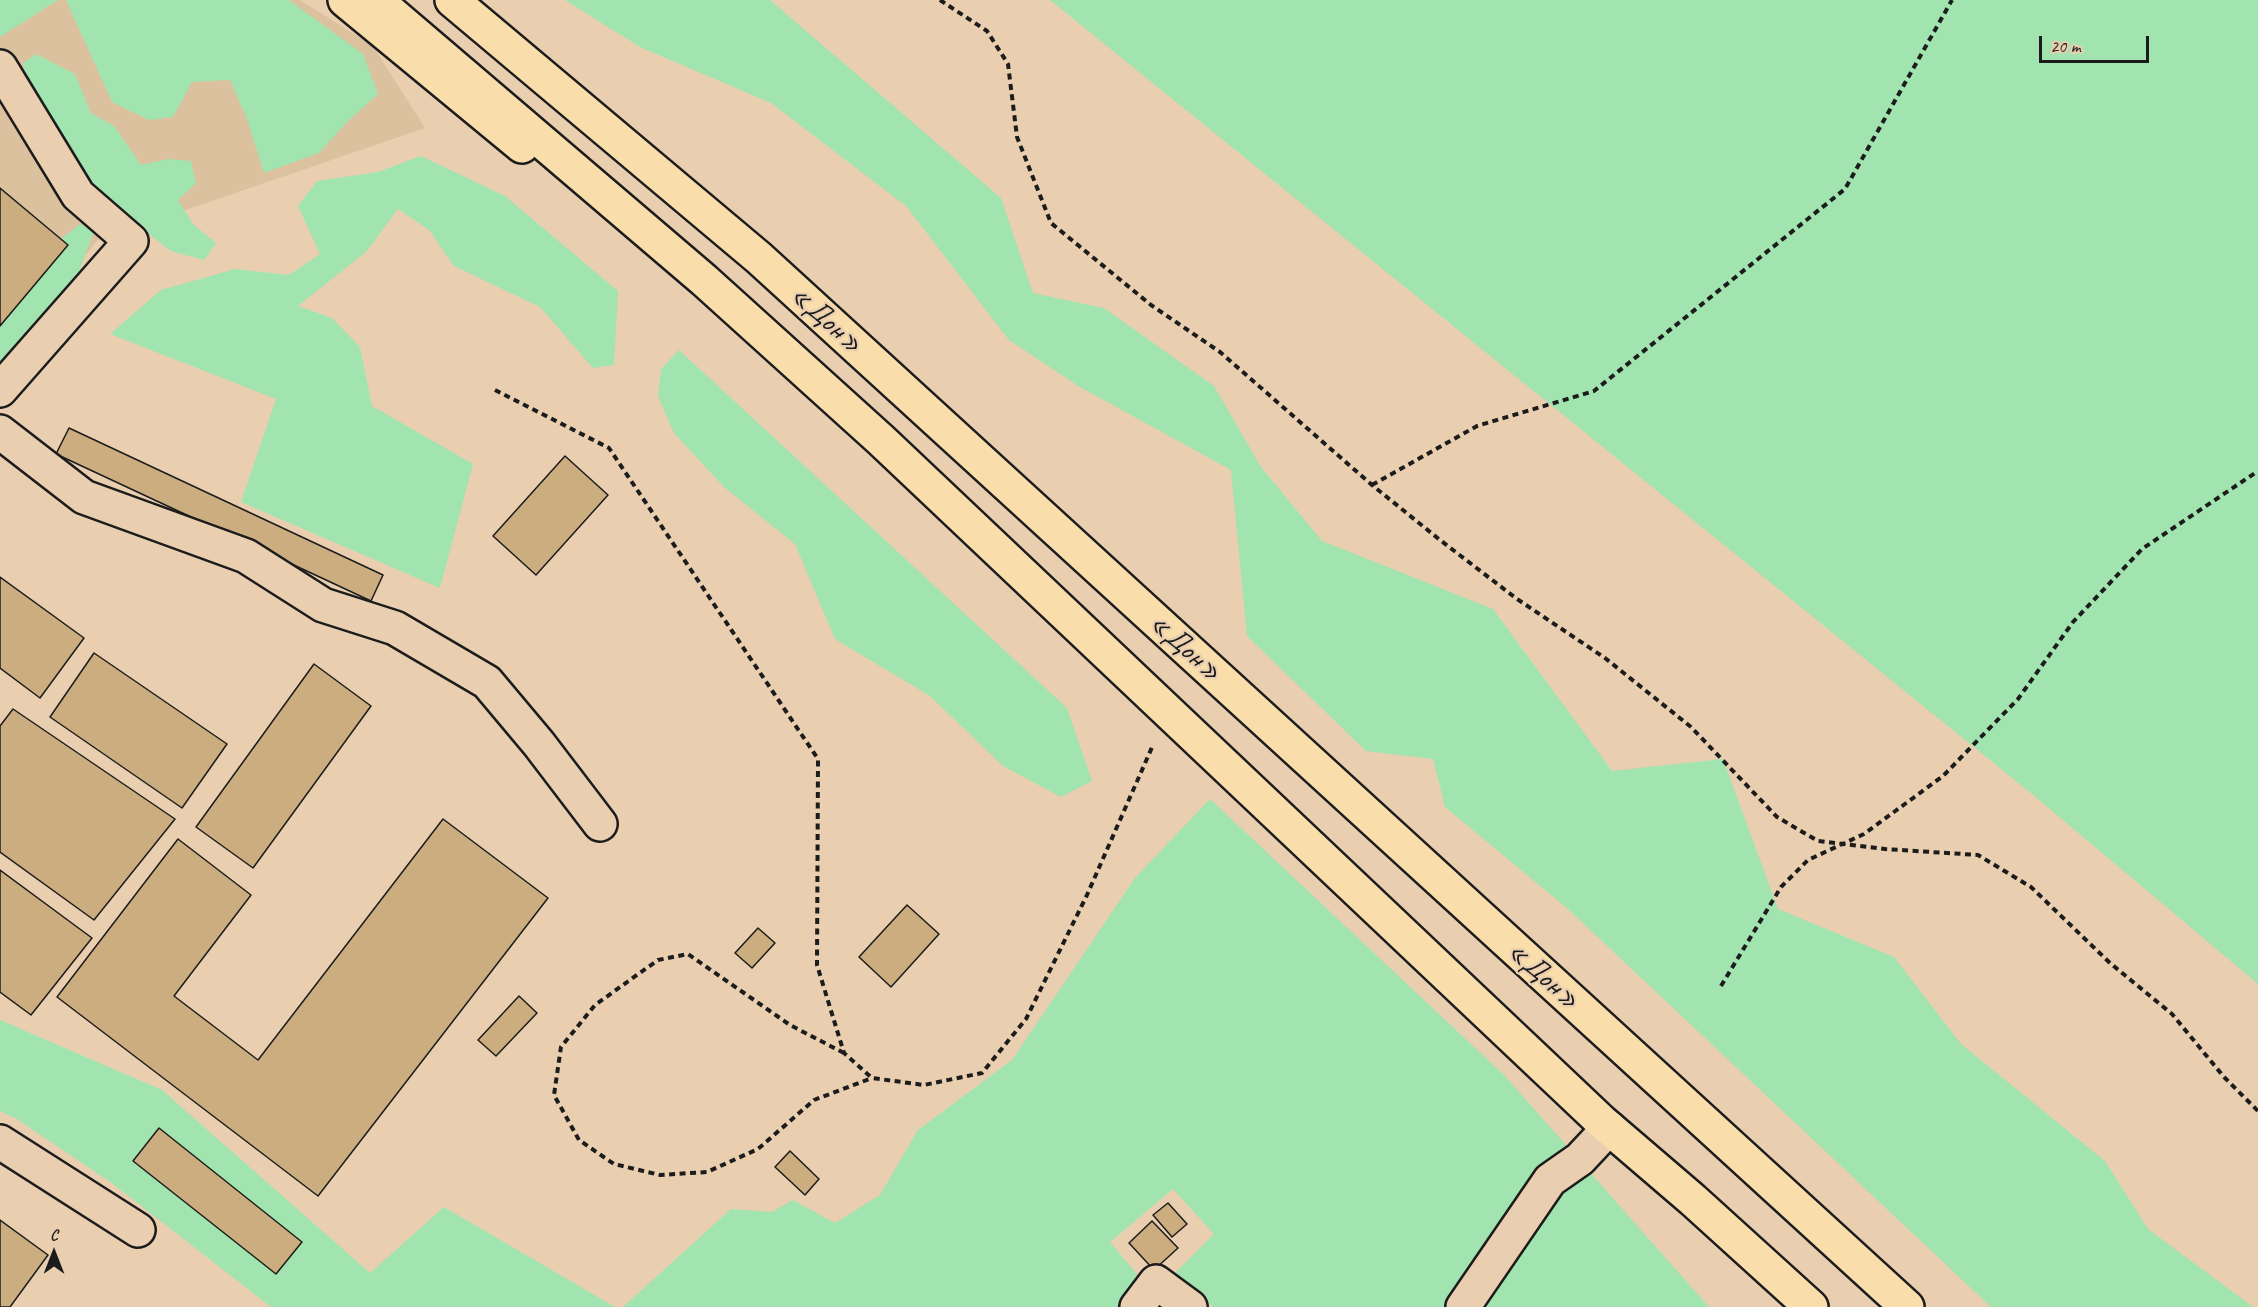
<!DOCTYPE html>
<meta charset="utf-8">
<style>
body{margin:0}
#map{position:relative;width:2258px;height:1307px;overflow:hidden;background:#e9ceb0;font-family:Caveat,sans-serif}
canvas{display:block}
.north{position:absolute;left:24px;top:1223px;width:60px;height:60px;-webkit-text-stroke:4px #e9ceb0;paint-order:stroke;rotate:0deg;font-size:16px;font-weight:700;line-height:24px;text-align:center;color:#1c1c1c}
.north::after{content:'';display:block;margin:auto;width:21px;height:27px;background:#1c1c1c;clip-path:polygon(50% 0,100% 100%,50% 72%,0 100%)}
.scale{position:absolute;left:2039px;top:36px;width:110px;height:27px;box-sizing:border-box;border:3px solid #1c1c1c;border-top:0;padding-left:8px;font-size:18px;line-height:21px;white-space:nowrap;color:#1c1c1c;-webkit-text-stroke:4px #e9ceb0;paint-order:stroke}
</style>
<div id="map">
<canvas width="2258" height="1307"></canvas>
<div class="north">С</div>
<div class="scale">20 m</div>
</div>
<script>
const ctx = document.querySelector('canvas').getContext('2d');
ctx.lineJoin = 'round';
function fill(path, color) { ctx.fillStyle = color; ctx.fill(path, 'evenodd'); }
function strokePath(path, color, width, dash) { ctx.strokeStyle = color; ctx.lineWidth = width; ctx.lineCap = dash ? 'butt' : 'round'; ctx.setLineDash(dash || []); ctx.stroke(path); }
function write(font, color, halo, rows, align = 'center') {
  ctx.font = font + ' Caveat,sans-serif'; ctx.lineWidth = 4.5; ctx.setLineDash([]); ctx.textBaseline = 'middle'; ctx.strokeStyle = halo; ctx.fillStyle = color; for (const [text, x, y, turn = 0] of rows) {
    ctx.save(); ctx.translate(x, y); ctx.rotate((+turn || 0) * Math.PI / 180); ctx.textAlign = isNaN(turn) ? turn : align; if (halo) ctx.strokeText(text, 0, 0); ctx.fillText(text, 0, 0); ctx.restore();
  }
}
fill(new Path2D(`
 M0,0H300L373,46L425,128L98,240L0,358Z`), '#dcc19f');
fill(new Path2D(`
 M0,0H58L0,37Z
 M66,0H289L363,54L378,94L348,121L319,153L264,173L247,119L230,80L192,82L173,117L149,120L112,102Z
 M565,0H770L1001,198L1033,293L1104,308L1214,386L1261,467L1322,541L1493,609L1612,771L1723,759L1778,909L1894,957L1961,1044L2105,1161L2148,1229L2253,1307H1991L1568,909L1445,807L1433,759L1366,751L1247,636L1231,470L1080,387L1009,340L906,206L771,103L640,47Z
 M1050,0H2258V984L2032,794Z
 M36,54L75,74L91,113L114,126L141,165L168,159L191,161L196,183L178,200L194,225L216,243L204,260L171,251L88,187L27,83L23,63Z
 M421,156L505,196L618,291L614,365L593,368L540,307L454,266L429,230L398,209L367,251L298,306L332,318L360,347L372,406L473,464L440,588L241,502L276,399L110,334L161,290L235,269L289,275L320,254L298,206L317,181L378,172Z
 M80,224L94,231L79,272L0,367V314L33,261Z
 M679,350L1067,708L1092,781L1061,797L1003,766L930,696L835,639L795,544L724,487L674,433L658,396L661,369Z
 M1210,799L1505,1076L1709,1307H1214L1172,1276L1214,1234L1173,1189L1110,1242L1141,1279L1120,1307H623L731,1209L772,1212L793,1200L835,1223L880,1195L918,1130L1012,1060L1135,878Z
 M0,1020L162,1090L370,1273L444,1207L615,1307H271L113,1184L17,1119L0,1111Z`), '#a1e4af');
const building = new Path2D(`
 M0,188L68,245L0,326Z
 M69,428L383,575L371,601L56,454Z
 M565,456L608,495L536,575L493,536Z
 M0,577L84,638L40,698L0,668Z
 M94,653L227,744L182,808L50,717Z
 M314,664L371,706L253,868L196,827Z
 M13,709L175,819L94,920L0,852V726Z
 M443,819L548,898L318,1196L57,997L178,839L251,895L174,996L258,1060Z
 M0,870L92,938L31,1015L0,992Z
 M907,905L939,934L891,987L859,957Z
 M758,928L775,943L752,968L735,953Z
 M519,996L537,1013L496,1056L478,1040Z
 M159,1128L302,1242L276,1274L133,1161Z
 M790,1151L819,1179L805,1195L775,1167Z
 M1168,1203L1187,1224L1172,1237L1153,1215Z
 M0,1220L48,1255L10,1307H0Z
 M1152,1221L1178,1248L1154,1270L1129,1243Z`);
fill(building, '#cbad80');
strokePath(building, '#1c1c1c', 1.5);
const minor = new Path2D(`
 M0,67L78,195L131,241L0,390
 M0,432L84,497L246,556L323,605L395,628L487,682L539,744L600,824
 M0,1142L138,1230
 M1137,1307L1156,1282L1190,1307
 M1463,1307L1550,1180L1580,1159L1609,1128`);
const major = new Path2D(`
 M345,0L522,146`);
const highway = new Path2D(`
 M376,0L704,280L881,440L1602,1122L1693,1200L1811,1307
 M452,0L759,258L1907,1307`);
strokePath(minor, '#1c1c1c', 38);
strokePath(major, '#1c1c1c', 38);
strokePath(highway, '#1c1c1c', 38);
strokePath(new Path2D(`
 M940,0L987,31L1008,64L1017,137L1051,223L1151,305L1220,352L1372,485L1440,540L1517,599L1605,658L1691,727L1777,817L1818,841L1885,849L1978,855L2031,887L2110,963L2172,1014L2224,1077L2258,1111
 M495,390L609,448L818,759L817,965L844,1053L872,1078L924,1085L982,1073L1026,1019L1087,895L1153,745
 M1372,485L1477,426L1594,391L1845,189L1952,0
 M1721,986L1781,887L1808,860L1864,834L1943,776L2018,699L2073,622L2142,549L2258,471
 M844,1053L790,1025L688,954L658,960L595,1005L561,1047L554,1095L579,1140L614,1164L660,1175L707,1172L758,1149L814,1100L872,1078`), '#1c1c1c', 4, [6, 4.5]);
strokePath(minor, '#e9ceb0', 33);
strokePath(major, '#f9deab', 33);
strokePath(highway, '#f9deab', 33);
write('30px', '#1c1c1c', '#e9ceb0', [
 ["«Дон»",826,320,42],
 ["«Дон»",1185,648,42],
 ["«Дон»",1543,976,42]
]);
</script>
